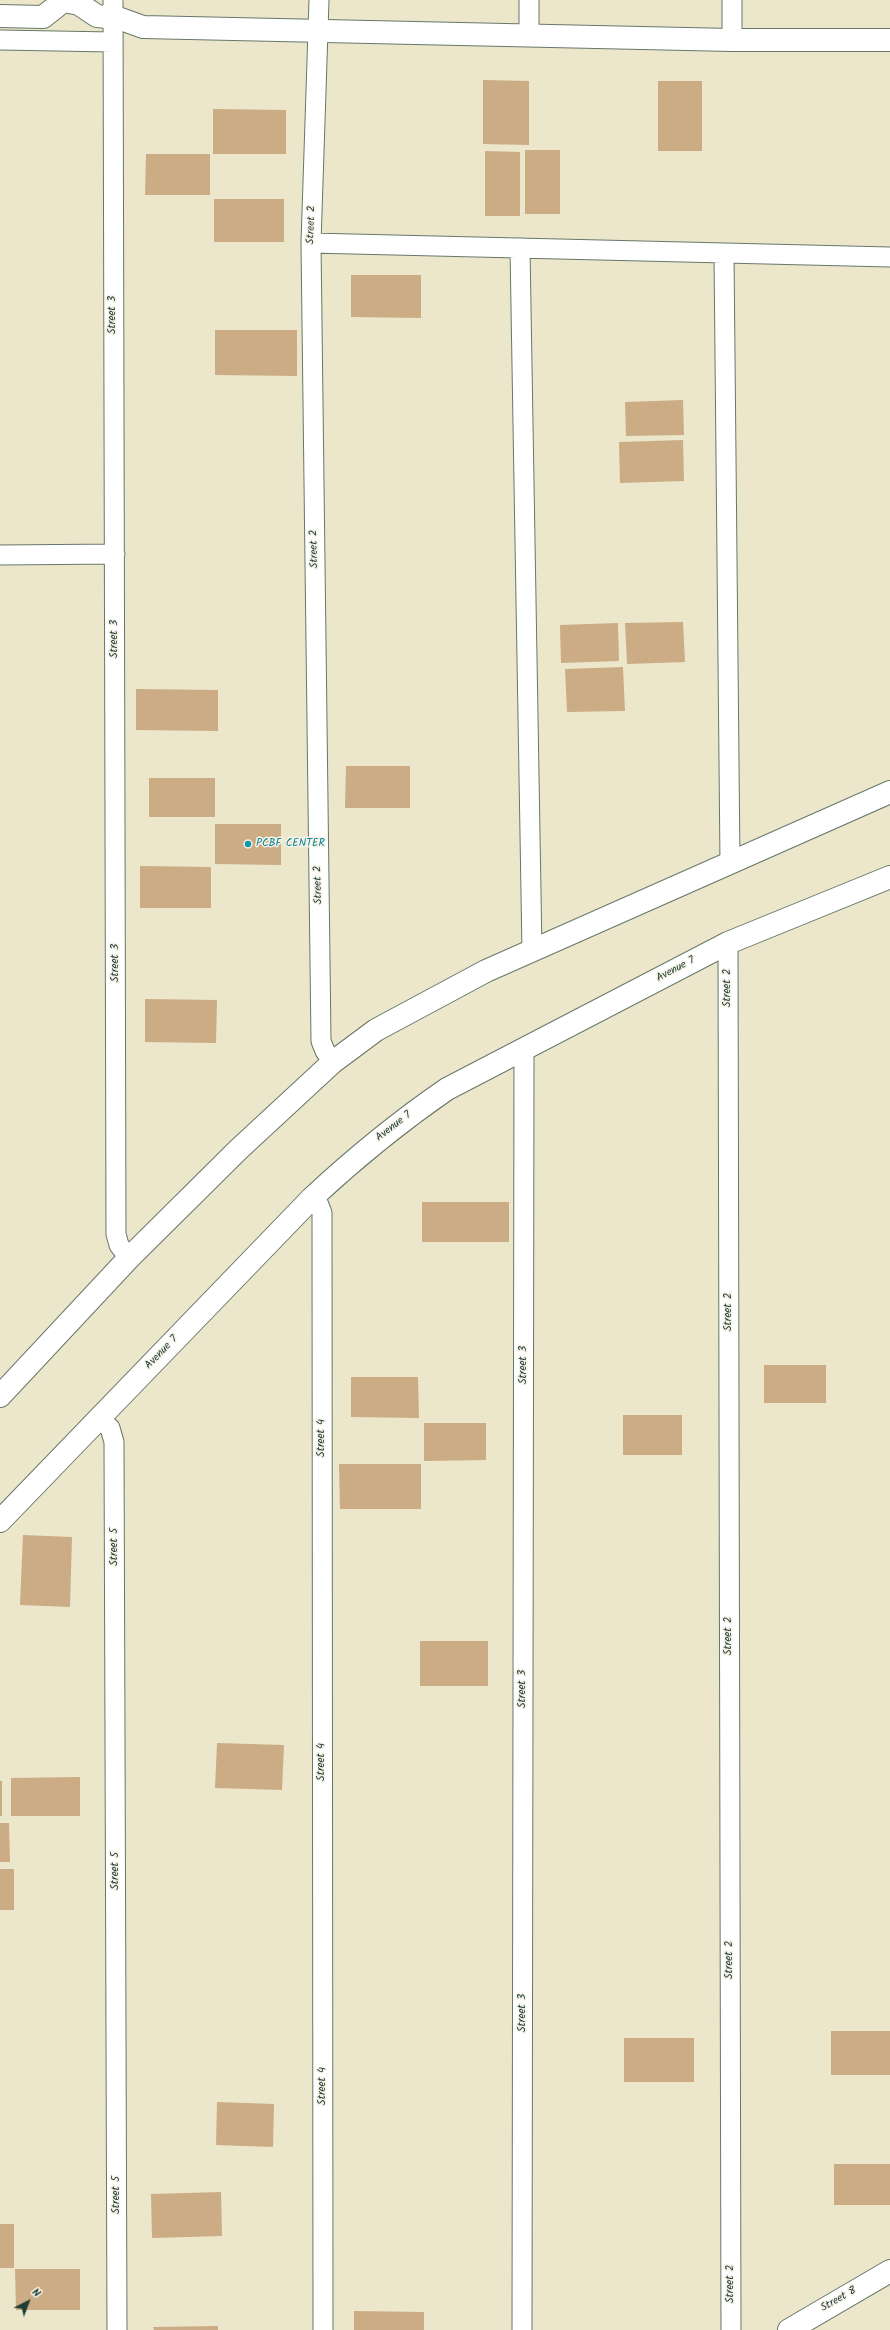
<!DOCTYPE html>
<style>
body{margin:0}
#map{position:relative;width:890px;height:2330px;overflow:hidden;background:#ece6cb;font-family:Kalam,sans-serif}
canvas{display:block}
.north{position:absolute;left:8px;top:2282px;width:40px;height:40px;-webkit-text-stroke:3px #f7f3e8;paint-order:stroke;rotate:42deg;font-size:11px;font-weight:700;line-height:16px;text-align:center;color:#1f3d34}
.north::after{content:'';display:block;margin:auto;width:14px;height:18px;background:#1f3d34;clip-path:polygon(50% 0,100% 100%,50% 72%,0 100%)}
</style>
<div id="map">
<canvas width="890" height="2330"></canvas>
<div class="north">N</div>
</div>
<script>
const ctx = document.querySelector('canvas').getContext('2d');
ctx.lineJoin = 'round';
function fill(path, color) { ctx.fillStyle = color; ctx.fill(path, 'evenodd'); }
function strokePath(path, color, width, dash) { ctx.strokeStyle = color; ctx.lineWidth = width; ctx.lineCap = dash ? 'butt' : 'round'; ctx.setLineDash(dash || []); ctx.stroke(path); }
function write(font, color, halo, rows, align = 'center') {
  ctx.font = font + ' Kalam,sans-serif'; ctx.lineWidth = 3; ctx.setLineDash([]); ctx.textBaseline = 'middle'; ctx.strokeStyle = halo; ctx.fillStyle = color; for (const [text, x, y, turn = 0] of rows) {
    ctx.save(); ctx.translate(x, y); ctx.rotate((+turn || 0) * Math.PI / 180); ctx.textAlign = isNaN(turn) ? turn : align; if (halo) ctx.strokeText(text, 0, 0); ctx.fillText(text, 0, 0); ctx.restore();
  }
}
fill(new Path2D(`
 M483,80L529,81V145L483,144Z
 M658,81H702V151H658Z
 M213,109L286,110V154H213Z
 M525,150H560V214H525Z
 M485,151L520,152V216H485Z
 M146,154H210V195H145Z
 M214,199H284V242H214Z
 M351,275H421V318L351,317Z
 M215,330H297V376L215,375Z
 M683,400L684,435L626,436L625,402Z
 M683,440L684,481L620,483L619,442Z
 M683,622L685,662L627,664L625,623Z
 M618,623L619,661L561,663L560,625Z
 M623,667L625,711L567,712L565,669Z
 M136,689L218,690V731L136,730Z
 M346,766H410V808H345Z
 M149,778H215V817H149Z
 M215,824H281V865L215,864Z
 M140,866L211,867V908H140Z
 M145,999L217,1000L216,1043L145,1042Z
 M422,1202H509V1242H422Z
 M764,1365H826V1403H764Z
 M351,1377H418L419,1418L351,1417Z
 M623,1415H682V1455H623Z
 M424,1423H486V1460L424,1461Z
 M339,1464H421V1509H340Z
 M23,1535L72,1537L70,1607L20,1605Z
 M420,1641H488V1686H420Z
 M217,1743L284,1745L282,1790L215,1788Z
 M80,1777V1816H11V1778Z
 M0,1781H2V1816H0Z
 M0,1823H9L10,1862H0Z
 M0,1869H14V1910H0Z
 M831,2031H890V2075H831Z
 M624,2038H694V2082H624Z
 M217,2102L274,2104L273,2147L216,2145Z
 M834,2164H890V2205H834Z
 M221,2192L222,2236L152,2238L151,2194Z
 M0,2224H14V2268H0Z
 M15,2269H80V2310H16Z
 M354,2311L424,2312V2330H354Z
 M218,2326V2330H154L153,2327Z`), '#cbac84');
const street = new Path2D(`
 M113,0L116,1234L119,1245L129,1258
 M319,0L311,243L321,1041L325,1051L333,1062
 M529,0V34
 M732,0V40
 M0,40L112,42
 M311,243L890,257
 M520,248L532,951
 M724,254L730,863
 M0,555L115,554
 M728,943L731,2330
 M312,1198L319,1205L322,1213L323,2330
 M99,1419L110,1428L114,1442L117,2330
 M522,2330L524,1049`);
const secondary = new Path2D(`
 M59,0L79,4L97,16L118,18L143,27L732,40H890
 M0,16L43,17L62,2
 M0,1396L129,1258L239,1149L333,1062L376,1030L486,971L890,792
 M0,1521L312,1198C355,1158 399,1122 447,1089L728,943L890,877
 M789,2330L890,2271`);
strokePath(street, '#677869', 21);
strokePath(secondary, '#677869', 24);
strokePath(street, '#fff', 19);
strokePath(secondary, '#fff', 22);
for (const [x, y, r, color] of [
 [248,844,4,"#0f9aa8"]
]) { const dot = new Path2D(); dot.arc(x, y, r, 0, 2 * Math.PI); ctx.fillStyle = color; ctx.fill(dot); strokePath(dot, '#f7f3e8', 1.5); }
write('11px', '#1f3d34', '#f7f3e8', [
 ["Street 2",312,225,-88],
 ["Street 3",113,315,-90],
 ["Street 2",315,549,-91],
 ["Street 3",115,639,-90],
 ["Street 2",319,885,-91],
 ["Street 3",116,963,-90],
 ["Avenue 7",676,970,-28],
 ["Street 2",728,988,-90],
 ["Avenue 7",394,1127,-38],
 ["Street 2",729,1312,-90],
 ["Avenue 7",162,1353,-46],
 ["Street 3",524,1365,-90],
 ["Street 4",322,1438,-90],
 ["Street 5",115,1547,-90],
 ["Street 2",729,1636,-90],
 ["Street 3",523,1689,-90],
 ["Street 4",322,1762,-90],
 ["Street 5",116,1871,-90],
 ["Street 2",730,1960,-90],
 ["Street 3",523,2013,-90],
 ["Street 4",323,2086,-90],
 ["Street 5",117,2195,-90],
 ["Street 2",731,2284,-90],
 ["Street 8",839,2300,-30]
]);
write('11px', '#0d838f', '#f7f3e8', [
 ["PCBF CENTER",256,844]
], 'left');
</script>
